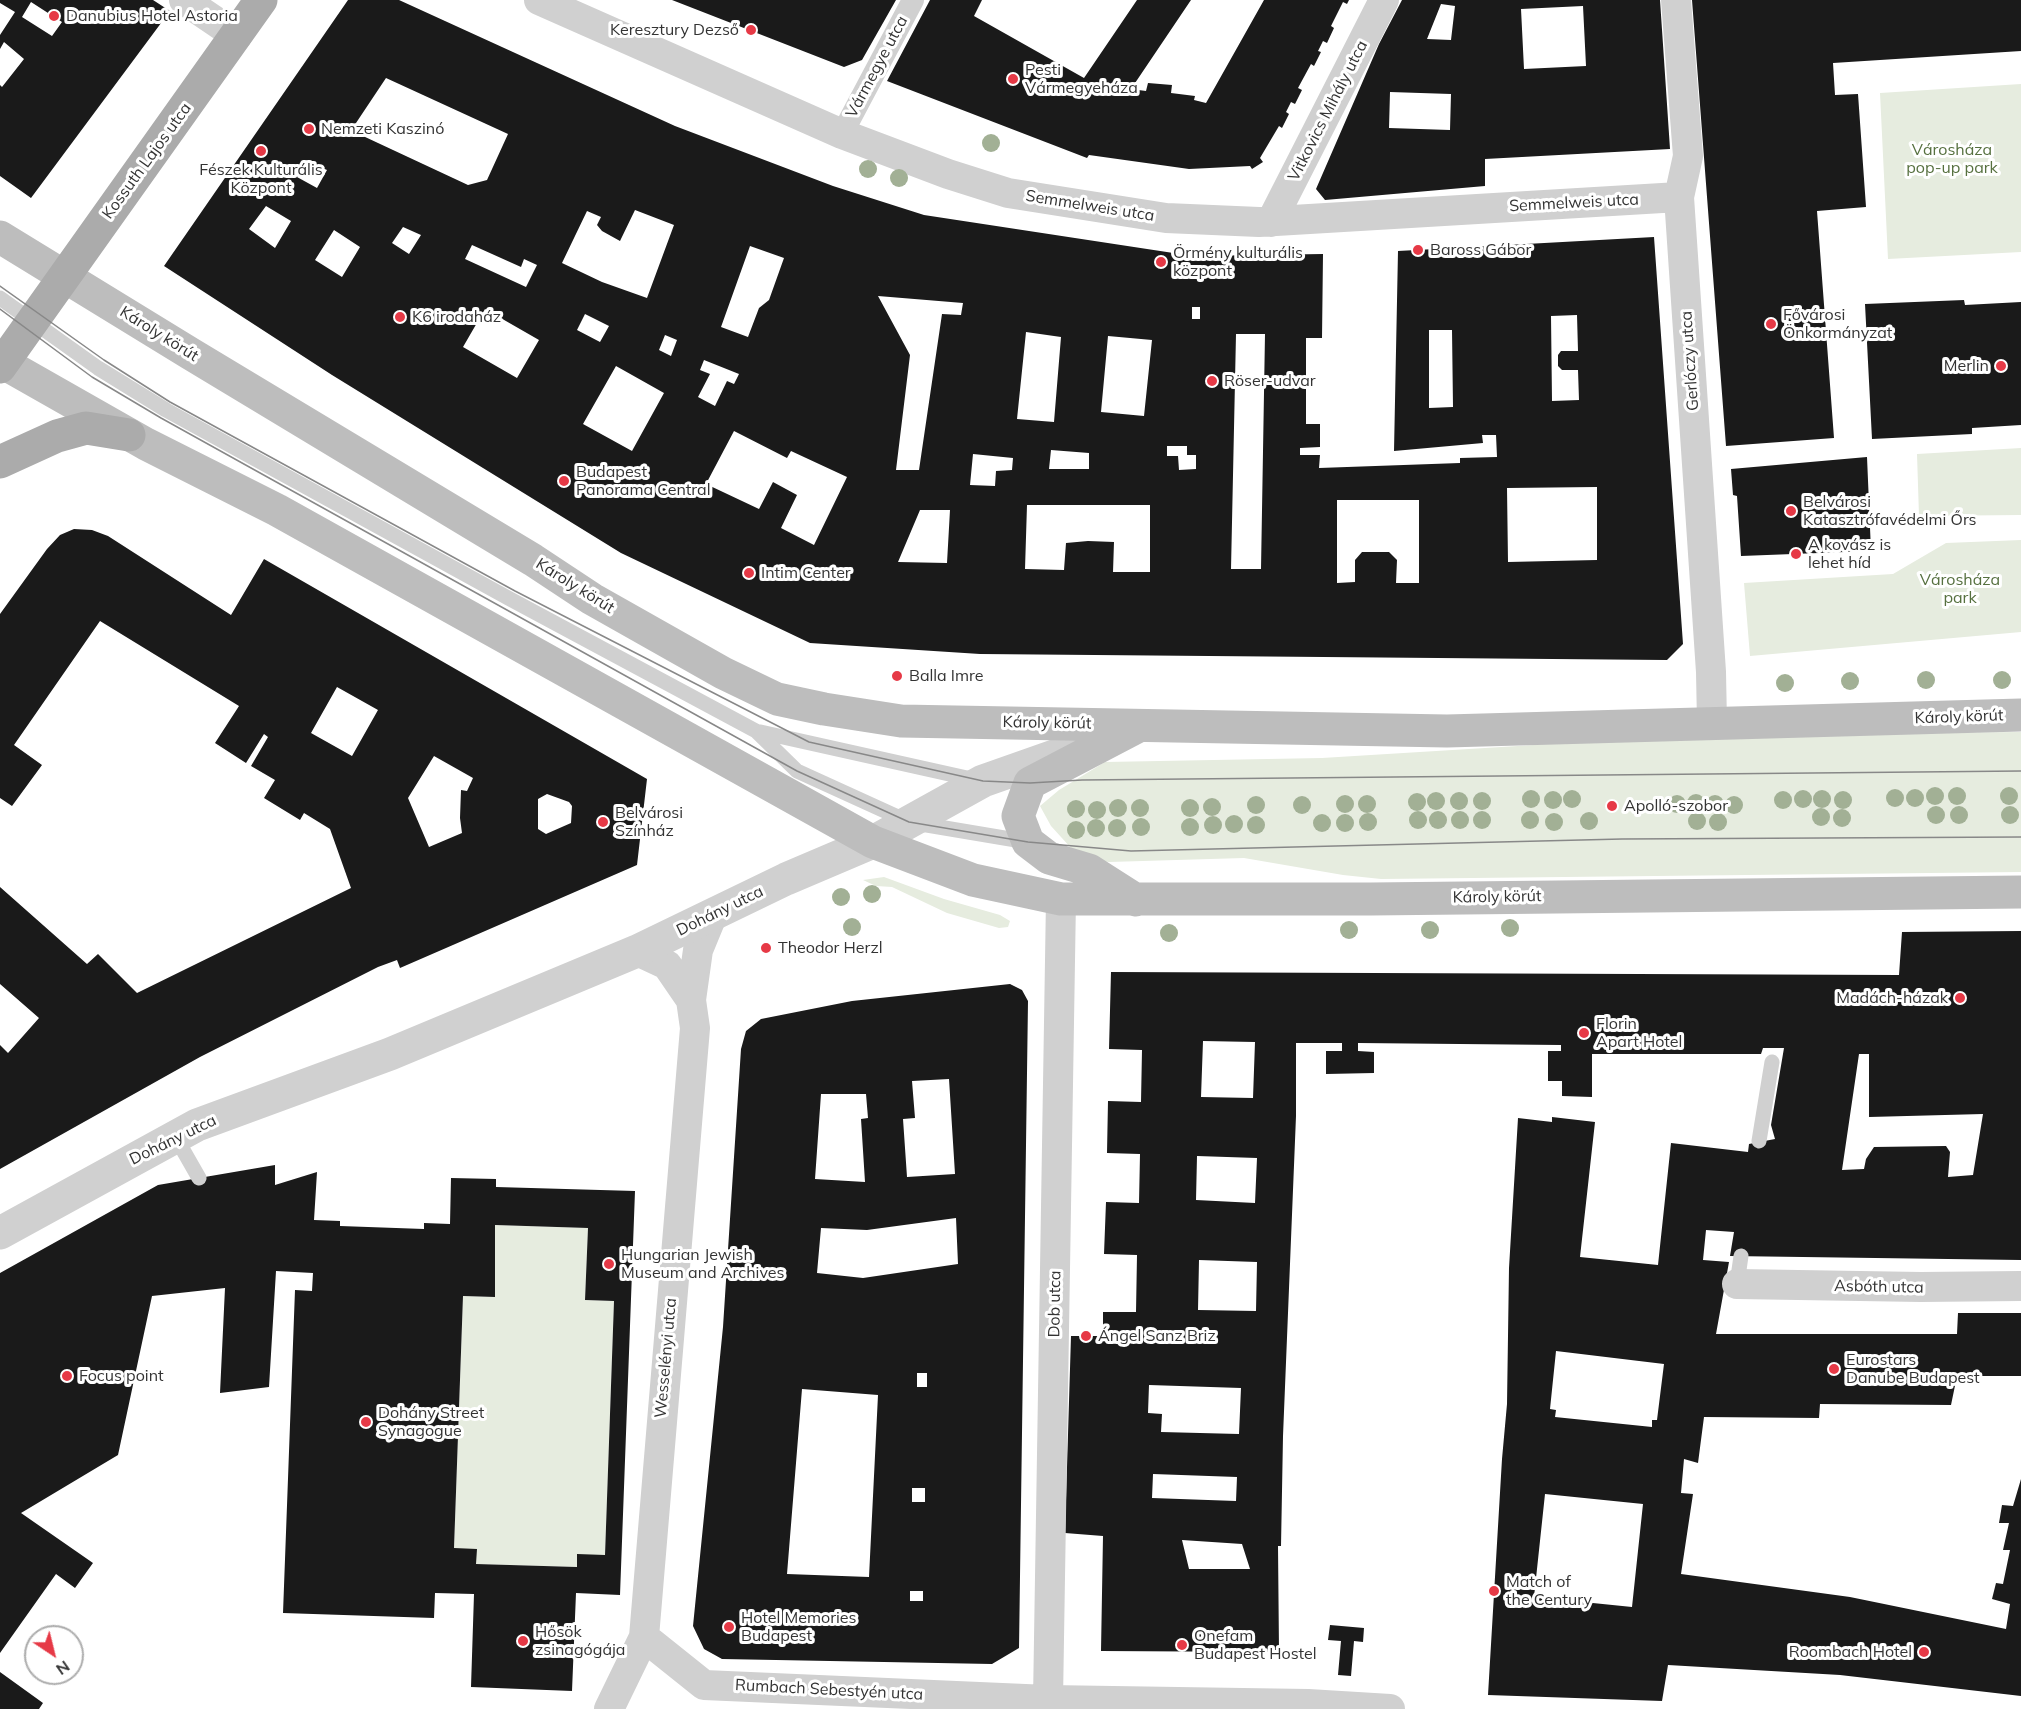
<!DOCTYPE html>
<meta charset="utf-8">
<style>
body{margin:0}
#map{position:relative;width:2021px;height:1709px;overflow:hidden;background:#fff;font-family:Mulish,sans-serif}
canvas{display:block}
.north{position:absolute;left:24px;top:1625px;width:60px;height:60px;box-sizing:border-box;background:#fff;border:2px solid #adadad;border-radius:50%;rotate:145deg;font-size:16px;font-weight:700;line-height:24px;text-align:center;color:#333}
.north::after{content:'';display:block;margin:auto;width:21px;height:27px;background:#e63946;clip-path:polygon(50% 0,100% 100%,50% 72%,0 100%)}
</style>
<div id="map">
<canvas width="2021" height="1709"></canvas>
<div class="north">N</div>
</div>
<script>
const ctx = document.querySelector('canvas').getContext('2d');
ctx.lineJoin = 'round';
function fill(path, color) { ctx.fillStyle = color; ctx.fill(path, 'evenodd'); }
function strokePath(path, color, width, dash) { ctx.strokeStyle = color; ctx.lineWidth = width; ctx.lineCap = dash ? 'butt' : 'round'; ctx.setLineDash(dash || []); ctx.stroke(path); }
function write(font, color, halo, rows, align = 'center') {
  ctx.font = font + ' Mulish,sans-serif'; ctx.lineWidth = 6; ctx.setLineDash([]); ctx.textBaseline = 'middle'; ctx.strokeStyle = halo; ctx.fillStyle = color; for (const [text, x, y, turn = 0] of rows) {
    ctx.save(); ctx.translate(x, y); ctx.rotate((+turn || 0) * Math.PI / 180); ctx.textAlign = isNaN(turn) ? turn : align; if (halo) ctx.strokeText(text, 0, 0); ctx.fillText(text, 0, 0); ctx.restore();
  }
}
fill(new Path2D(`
 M2021,84V252L1888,259L1880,93Z
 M2021,448V515L1919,516L1917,454Z
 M2021,540V632L1750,656L1744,583L1893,574L1946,543Z
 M2021,732V872L1381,879L1343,875L1244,858L1109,862L1081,859L1051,826L1040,806L1059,790L1105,762L1322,758L1534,745L1602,735Z
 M884,877L944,899L1000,915L1010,921L1008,927L999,928L947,913L892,887L876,886L863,880Z
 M495,1225L588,1228L585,1300L614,1301L605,1555H578L577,1567L476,1564L454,1548L463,1296L495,1297Z`), '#e6ecdf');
fill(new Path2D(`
 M0,0H153L170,11L31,198L0,176V85L2,87L24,59L4,42L0,49V35L15,12L0,3ZM31,2L62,22L52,36L22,17Z
 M348,0H399L675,126L833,186L924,215L1193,256L1323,254L1322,338H1306V424H1320V447L1300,448V455H1320L1319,468L1460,463V458L1497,457L1496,435H1482L1483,443L1394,451L1398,251L1654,237L1683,644L1667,660L980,654L810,643L621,553L332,375L164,266ZM386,78L508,134L487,180L468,185L363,136L356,123ZM306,161L327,170L317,188L297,177ZM266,206L291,221L275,248L249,229ZM635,210L674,225L647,298L602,282L562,263L587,211L601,217L597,225L602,231L620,241ZM403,227L421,235L409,254L392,243ZM334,230L360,247L342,277L315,260ZM472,245L521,267L524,259L537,265L526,287L465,259ZM750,246L784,258L769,300L759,308L748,337L721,327ZM878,296L963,303L961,315L942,314L919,470H896L910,355ZM1192,307H1200V319H1192ZM485,309L539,340L517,378L463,347ZM585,314L609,326L600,342L577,330ZM1577,315L1578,351H1561L1558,355V366L1562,370H1578L1579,400L1552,401L1551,316ZM1429,330H1452L1453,407L1429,408ZM1026,332L1061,337L1054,422L1017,419ZM1236,334H1265L1261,569H1231ZM665,335L677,340L671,356L659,350ZM1108,336L1152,340L1144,416L1101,412ZM704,360L739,374L734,384L727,381L715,406L698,397L710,374L700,370ZM616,366L664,393L632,451L583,424ZM734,431L787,458L791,451L847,477L814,545L781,528L797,495L773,482L759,509L706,484ZM1167,446H1187V455H1196V469L1179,470L1178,456H1167ZM1051,450L1089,453V469H1049ZM973,454L1013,458L1012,470L996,471L995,486L970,485ZM1597,487V560L1508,562L1507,488ZM1337,500H1419V583H1396L1397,560L1389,552H1362L1355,560V582L1337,583ZM1027,505H1150V572H1113L1114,542L1088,541L1066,543L1064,570L1025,569ZM920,510H950L947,563L898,562Z
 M672,0H896L862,60L844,67Z
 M930,0H982L974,16L1084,78L1137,0H1191L1131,89L1146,91L1148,83L1172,85L1171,93L1195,96L1194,100L1206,103L1264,0H1349L1347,4L1343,2L1331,26L1334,28L1327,43L1323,41L1318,51L1321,52L1314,66L1311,64L1298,88L1302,90L1295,104L1291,102L1286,112L1289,114L1282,128L1279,126L1260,158L1263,162L1252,169L1250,166L1189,169L1089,155L1087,158L887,81Z
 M1402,0H1660L1670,149L1485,159V186L1325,200L1316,189L1379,44ZM1441,4L1455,6L1451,40L1427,39ZM1583,6L1586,66L1524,69L1521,9ZM1390,92L1451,94L1450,130L1389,128Z
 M1692,0H2021V51L1833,63L1835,95L1858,94L1866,207L1817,211L1834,438L1726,446Z
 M1964,300L1965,305L2021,302V425L1972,428V434L1872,439L1865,304Z
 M1867,457L1871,551L1741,556L1737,496L1733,495L1731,469Z
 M74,529L92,530L108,536L231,615L264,559L647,779L637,865L400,968L397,960L378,967L200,1057L0,1169V1045L8,1053L39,1018L0,984V887L87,964L98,954L137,993L351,888L330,829L304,813L300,820L264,798L275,780L251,766L268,737L264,734L246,763L215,743L239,706L100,621L14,745L42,765L12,806L0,798V614L47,549L60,535ZM337,687L378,710L352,756L311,733ZM434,756L473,778L467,791L461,790L460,818L462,833L429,847L408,798ZM547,794L569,802L572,806L571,823L546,834L538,829V799Z
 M2021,931V1260L1730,1256L1734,1232L1706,1230L1703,1260L1729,1262L1716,1334H1957L1958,1313H2021V1376H1957L1951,1405L1820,1404L1819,1418L1704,1417L1698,1463L1684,1459L1681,1493L1693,1494L1681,1574L1850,1597L2006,1629L2010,1604L1992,1599L1996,1583L2003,1584L2010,1550H2003L2009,1523H1999L2002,1505L2013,1506L2021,1479V1696L1840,1675L1668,1665L1662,1701L1488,1695L1502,1459L1507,1404L1509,1268L1518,1118L1552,1122V1117L1595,1122L1580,1257L1658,1265L1671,1143L1748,1152L1749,1144L1775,1139L1771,1125L1784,1048H1763L1761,1054H1592V1097L1562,1096V1081H1548V1051H1561V1045L1358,1043V1051L1374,1052V1073L1326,1074V1051H1342V1043H1296V1116L1283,1436L1281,1546H1278L1279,1652L1101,1651L1103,1536L1065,1533L1071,1336H1103V1312H1136L1137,1255L1104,1254L1106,1202L1139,1203L1140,1154L1107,1153L1108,1101L1141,1102L1142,1050L1109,1049L1111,972L1899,975L1902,932ZM1203,1041L1255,1042L1253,1098L1201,1097ZM1859,1054H1869V1117L1983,1114L1973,1175L1948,1177L1950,1152L1946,1146L1874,1147L1866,1159L1864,1169L1842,1170ZM1197,1156L1257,1158L1255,1203L1196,1200ZM1199,1260L1257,1262L1256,1311L1198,1310ZM1556,1351L1664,1364L1657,1420H1652V1427L1555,1417L1556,1410L1550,1409ZM1149,1385L1241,1388L1239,1434L1161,1432L1162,1414L1148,1413ZM1153,1474L1237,1477L1236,1501L1152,1498ZM1545,1494L1643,1504L1632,1607L1534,1597ZM1182,1540L1242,1544L1250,1569H1189Z
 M1010,984L1022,990L1028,1001L1019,1648L992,1664L722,1659L704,1649L693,1626L723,1327L741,1049L746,1031L761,1019L852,1001ZM949,1079L955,1174L907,1177L903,1119L915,1118L912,1081ZM821,1094H866L868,1118L861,1119L865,1182L815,1179ZM956,1218L958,1264L863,1278L817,1273L821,1228L867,1230ZM917,1373H927V1387H917ZM802,1389L878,1395L869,1577L787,1574ZM912,1488H925V1502H912ZM910,1591H923V1601H910Z
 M275,1165V1185L317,1172L314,1220L340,1221V1226L424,1229V1223L450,1224L451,1178L496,1179V1187L635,1191L620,1595L576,1593L572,1691L471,1687L474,1594L435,1593L434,1618L283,1613L295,1290L312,1291L313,1273L276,1271L269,1387L220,1393L225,1288L152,1296L118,1455L21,1513L93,1563L75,1588L56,1574L0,1653V1273L158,1185ZM495,1225L588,1228L585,1300L614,1301L605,1555L577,1554V1567L476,1564L477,1549L454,1548L463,1296L495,1297Z
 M1330,1625L1364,1628L1363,1642L1354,1641L1351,1676L1338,1675L1341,1641L1328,1640Z
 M0,1672L43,1703L39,1709H0Z`), '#1a1a1a');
strokePath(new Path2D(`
 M0,298L98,368L166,410L510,599L756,731L976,780
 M756,731L797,771L909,822L1028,842
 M175,1136L199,1178
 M1759,1141L1772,1062
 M1737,1284L1741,1256`), '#d0d0d0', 15);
strokePath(new Path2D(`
 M842,134L913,0`), '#d0d0d0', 22);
strokePath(new Path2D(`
 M184,0L237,36
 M539,0L842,134L948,174L1008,193L1166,218L1259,222L1679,197
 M1676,0L1688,156L1679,197L1711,672L1712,723
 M1271,222L1384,0
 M637,951L667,965L691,1000
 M1737,1284L1921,1287L2021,1286
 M644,1637L704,1685L1048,1700L1308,1704L1390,1709
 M1048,1700L1061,899
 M609,1709L644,1637L695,1028L691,1000L698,950L712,916`), '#d0d0d0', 30);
strokePath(new Path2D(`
 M0,1233L197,1125L390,1054L637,951L786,879L873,842L983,781L1071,750`), '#d0d0d0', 33);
strokePath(new Path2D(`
 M0,237L191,354L533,560L592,599L723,673L777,699L824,709L901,721L1447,731L2021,715
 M0,361L146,444L277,510L873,842L973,880L1061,899H1371L2021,892
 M1136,900L1089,870L1049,858L1028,842L1018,816L1030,783L1139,726`), '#bdbdbd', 33);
strokePath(new Path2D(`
 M0,367L261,0
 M0,462L57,436L86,428L129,435`), '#ababab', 33);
strokePath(new Path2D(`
 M0,286L104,360L170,402L515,591L809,742L983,781L1030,783L1082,780L2021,771
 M0,309L92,377L161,418L797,771L909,822L1028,842L1131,851L1622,839L2021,837`), '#888', 1.5);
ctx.fillStyle = '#a2b095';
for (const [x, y] of [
 [991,143],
 [868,169],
 [899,178],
 [1926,680],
 [2002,680],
 [1850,681],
 [1785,683],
 [1935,796],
 [1957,796],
 [2009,796],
 [1895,798],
 [1915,798],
 [1531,799],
 [1572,799],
 [1803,799],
 [1822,799],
 [1553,800],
 [1783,800],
 [1843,800],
 [1436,801],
 [1459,801],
 [1482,801],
 [1417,802],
 [1696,803],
 [1345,804],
 [1367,804],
 [1677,804],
 [1715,804],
 [1256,805],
 [1302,805],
 [1734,805],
 [1212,807],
 [1118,808],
 [1140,808],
 [1190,808],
 [1076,809],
 [1097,810],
 [1936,815],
 [1959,815],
 [2010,815],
 [1821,817],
 [1842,818],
 [1418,820],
 [1438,820],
 [1460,820],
 [1482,820],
 [1530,820],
 [1589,821],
 [1697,821],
 [1368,822],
 [1554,822],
 [1718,822],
 [1322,823],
 [1345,823],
 [1234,824],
 [1213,825],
 [1256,825],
 [1141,827],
 [1190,827],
 [1096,828],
 [1117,828],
 [1076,830],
 [872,894],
 [841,897],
 [852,927],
 [1510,928],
 [1349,930],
 [1430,930],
 [1169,933]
]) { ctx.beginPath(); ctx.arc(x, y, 9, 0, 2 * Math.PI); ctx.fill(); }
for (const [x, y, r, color] of [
 [54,16,6,"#e63946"],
 [751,30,6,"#e63946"],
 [1013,79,6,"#e63946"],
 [309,129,6,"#e63946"],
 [261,151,6,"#e63946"],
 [1418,250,6,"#e63946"],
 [1161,262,6,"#e63946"],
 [400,317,6,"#e63946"],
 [1771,324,6,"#e63946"],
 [2001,366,6,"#e63946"],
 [1212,381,6,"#e63946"],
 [564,481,6,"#e63946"],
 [1791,511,6,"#e63946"],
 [1796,554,6,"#e63946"],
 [749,573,6,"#e63946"],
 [897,676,6,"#e63946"],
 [1612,806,6,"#e63946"],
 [603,822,6,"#e63946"],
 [766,948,6,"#e63946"],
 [1960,998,6,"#e63946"],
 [1584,1033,6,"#e63946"],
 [609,1264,6,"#e63946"],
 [1086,1336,6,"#e63946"],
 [1834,1369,6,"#e63946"],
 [67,1376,6,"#e63946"],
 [366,1422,6,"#e63946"],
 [1494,1591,6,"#e63946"],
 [729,1627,6,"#e63946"],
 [523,1641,6,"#e63946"],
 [1182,1645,6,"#e63946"],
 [1924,1652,6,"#e63946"]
]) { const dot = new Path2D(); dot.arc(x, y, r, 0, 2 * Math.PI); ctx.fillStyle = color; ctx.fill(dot); strokePath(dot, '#fff', 2); }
write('16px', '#333', '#fff', [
 ["Danubius Hotel Astoria",66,16],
 ["Keresztury Dezső",739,30,"right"],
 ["Pesti",1025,70],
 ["Vármegyeháza",1025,88],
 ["Nemzeti Kaszinó",321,129],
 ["Fészek Kulturális",261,170,"center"],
 ["Központ",261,188,"center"],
 ["Baross Gábor",1430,250],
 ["Örmény kulturális",1173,253],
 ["központ",1173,271],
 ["Fővárosi",1783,315],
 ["Önkormányzat",1783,333],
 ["K6 irodaház",412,317],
 ["Merlin",1989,366,"right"],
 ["Röser-udvar",1224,381],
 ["Budapest",576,472],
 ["Panorama Central",576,490],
 ["Belvárosi",1803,502],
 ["Katasztrófavédelmi Őrs",1803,520],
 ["A kovász is",1808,545],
 ["lehet híd",1808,563],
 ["Intim Center",761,573],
 ["Balla Imre",909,676],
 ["Apolló-szobor",1624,806],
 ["Belvárosi",615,813],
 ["Színház",615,831],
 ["Theodor Herzl",778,948],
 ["Madách-házak",1948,998,"right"],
 ["Florin",1596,1024],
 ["Apart Hotel",1596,1042],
 ["Hungarian Jewish",621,1255],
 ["Museum and Archives",621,1273],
 ["Ángel Sanz Briz",1098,1336],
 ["Eurostars",1846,1360],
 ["Danube Budapest",1846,1378],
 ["Focus point",79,1376],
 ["Dohány Street",378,1413],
 ["Synagogue",378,1431],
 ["Match of",1506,1582],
 ["the Century",1506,1600],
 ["Hotel Memories",741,1618],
 ["Budapest",741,1636],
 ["Hősök",535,1632],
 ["zsinagógája",535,1650],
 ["Onefam",1194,1636],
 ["Budapest Hostel",1194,1654],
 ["Roombach Hotel",1912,1652,"right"]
], 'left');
write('16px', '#333', '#fff', [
 ["Vármegye utca",877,67,-62],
 ["Vitkovics Mihály utca",1328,111,-63],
 ["Kossuth Lajos utca",147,161,-54],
 ["Semmelweis utca",1574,203,-3],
 ["Semmelweis utca",1090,206,9],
 ["Károly körút",159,334,32],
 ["Gerlóczy utca",1690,361,-94],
 ["Károly körút",575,586,32],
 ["Károly körút",1959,717,-2],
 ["Károly körút",1047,723,1],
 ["Károly körút",1497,897,-1],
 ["Dohány utca",720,911,-26],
 ["Dohány utca",173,1140,-26],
 ["Asbóth utca",1879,1287,1],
 ["Dob utca",1055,1304,-89],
 ["Wesselényi utca",666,1358,-85],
 ["Rumbach Sebestyén utca",829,1690,3]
]);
write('16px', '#56703f', '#fff', [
 ["Városháza",1952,150],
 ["pop-up park",1952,168],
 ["Városháza",1960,580],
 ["park",1960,598]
]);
</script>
